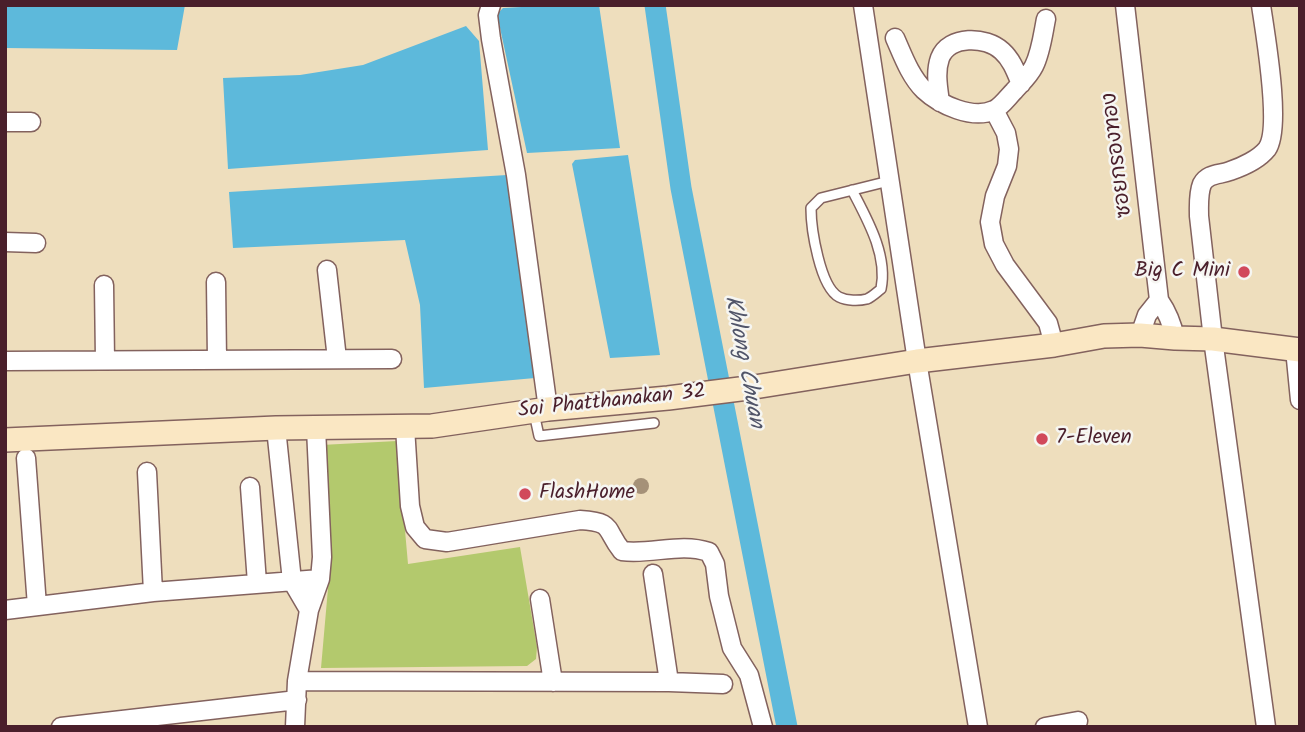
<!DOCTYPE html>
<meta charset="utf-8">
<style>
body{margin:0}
#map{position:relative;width:1305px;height:732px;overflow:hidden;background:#eedebd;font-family:Kalam,sans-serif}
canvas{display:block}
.frame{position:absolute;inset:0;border:7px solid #4a1f2b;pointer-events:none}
</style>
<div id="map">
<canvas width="1305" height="732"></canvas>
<div class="frame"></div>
</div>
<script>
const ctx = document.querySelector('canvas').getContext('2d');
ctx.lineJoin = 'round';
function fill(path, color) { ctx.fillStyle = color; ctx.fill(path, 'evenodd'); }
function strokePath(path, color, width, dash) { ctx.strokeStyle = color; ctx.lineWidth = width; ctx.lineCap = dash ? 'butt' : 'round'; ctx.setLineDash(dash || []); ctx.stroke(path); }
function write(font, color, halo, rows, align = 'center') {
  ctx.font = font + ' Kalam,"Playpen Sans Thai",sans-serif'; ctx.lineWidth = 5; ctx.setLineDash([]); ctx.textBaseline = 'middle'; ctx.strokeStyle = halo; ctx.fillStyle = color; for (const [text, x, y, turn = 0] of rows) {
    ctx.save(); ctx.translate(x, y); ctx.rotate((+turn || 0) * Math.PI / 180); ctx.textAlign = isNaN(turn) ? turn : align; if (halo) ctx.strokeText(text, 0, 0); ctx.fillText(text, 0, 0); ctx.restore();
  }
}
fill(new Path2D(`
 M397,441L408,564L520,547L537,647L536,659L527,666L321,668L329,577L321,445Z`), '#b3c96d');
fill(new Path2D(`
 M5,5H185L177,50L5,48Z
 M558,5H599L620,148L527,153L497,14L503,8Z
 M466,26L479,41L488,150L228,169L223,78L300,75L363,65Z
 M628,155L660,355L610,358L572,164L575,160Z
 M507,175L535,378L424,388L420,305L405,240L233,248L229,192Z`), '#5db9db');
strokePath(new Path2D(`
 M655,5L681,188L787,727`), '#5db9db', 21);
const lane = new Path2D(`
 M852,190C867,219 888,255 881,289C877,292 872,297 867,299C859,301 847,301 839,297C820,287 811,229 811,208L821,198L889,181
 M534,413L539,436L654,423`);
const street = new Path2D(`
 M491,5L488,15L491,39L516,175L548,409
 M863,5L917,361L978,727
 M1125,5L1159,300C1168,313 1172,323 1175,338
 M1261,5C1265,33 1282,128 1267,149C1259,159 1242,167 1230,171C1220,175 1208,173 1202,184C1198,194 1199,206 1199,216L1213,339L1266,727
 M895,38C903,56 910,76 924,90C940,105 973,120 994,110C1001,107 1008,97 1014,91C1021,83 1029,76 1034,66C1041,52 1043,34 1046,19
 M940,102C938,87 935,72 940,58C949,35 986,36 1002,51C1012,60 1016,72 1021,84
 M994,110L1006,133L1009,149L1007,166L995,196L990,222L994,244L1005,265L1048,323L1054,345
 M5,122H31
 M5,242L36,243
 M327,270L337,359
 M216,282L217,360
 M104,285L105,360
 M1140,335L1147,315L1159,300
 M1295,349L1300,400
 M5,361L392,359
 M405,427L410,506L415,527L425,539L447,542L580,520C615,522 604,529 622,551C652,555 680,542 709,552L715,564L719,596L732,648L749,675L763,727
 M276,428L292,581L309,610
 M26,458L37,606
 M147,472L153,592
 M250,487L257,583
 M653,574L669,682
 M540,599L553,682
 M5,610L153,592L320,579
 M297,681L669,682L723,684
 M61,727L297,700
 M295,727L297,681L309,610L320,579L322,557L316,428
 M1045,727L1078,721`);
const secondary = new Path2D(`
 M5,440L276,428L432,426L548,409L668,398L748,388L917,361L1054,345L1104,336L1140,335L1175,338L1213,339L1300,350`);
strokePath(lane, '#83625e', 12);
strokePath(street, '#83625e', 21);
strokePath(secondary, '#83625e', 26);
strokePath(lane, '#fff', 9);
strokePath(street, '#fff', 18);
strokePath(secondary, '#fae7c3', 23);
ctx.fillStyle = '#a59178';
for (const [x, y] of [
 [641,486]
]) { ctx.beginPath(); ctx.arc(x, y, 8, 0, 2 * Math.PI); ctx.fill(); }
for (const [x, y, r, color] of [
 [1244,272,7,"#d1495b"],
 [1042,439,7,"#d1495b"],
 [525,494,7,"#d1495b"]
]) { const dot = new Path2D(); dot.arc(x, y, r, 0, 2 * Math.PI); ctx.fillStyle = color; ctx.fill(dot); strokePath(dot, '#f6f6f2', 2.5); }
write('21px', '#4a1f2b', '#f6f6f2', [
 ["ซอยกรองทอง",1119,155,-97],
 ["Soi Phatthanakan 32",612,403,-6]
]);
write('21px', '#4a1f2b', '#f6f6f2', [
 ["Big C Mini",1230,272,"right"],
 ["7-Eleven",1056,439],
 ["FlashHome",539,494]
], 'left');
write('italic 23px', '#515569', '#f6f6f2', [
 ["Khlong Chuan",742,362,79]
]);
</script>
